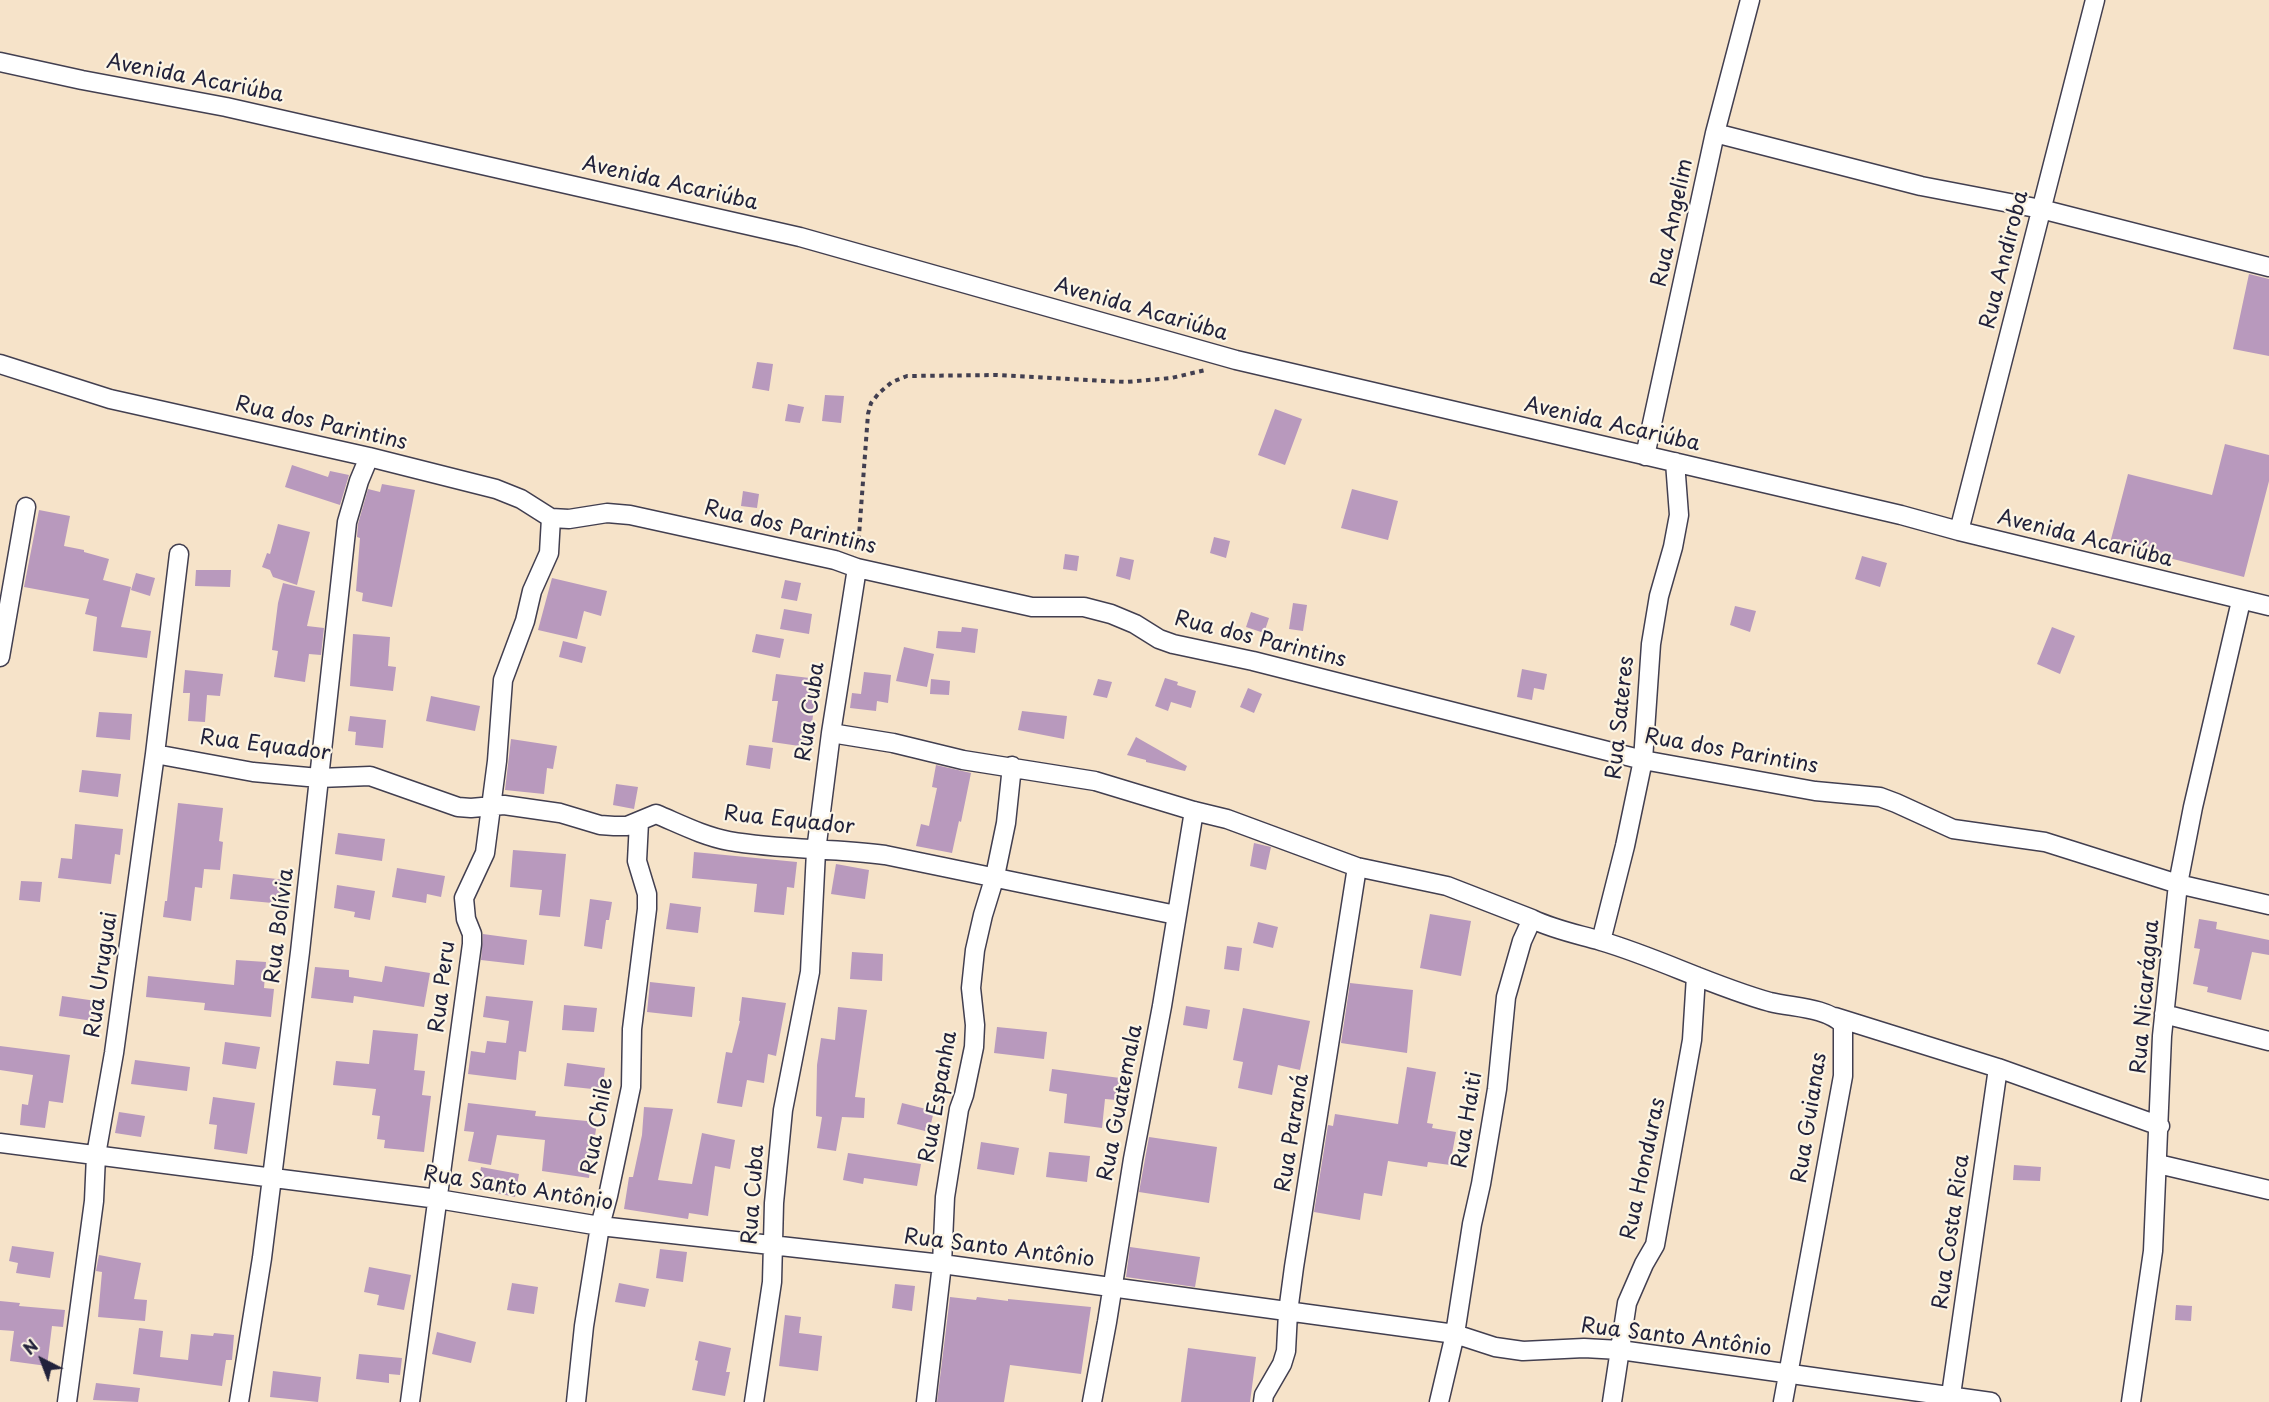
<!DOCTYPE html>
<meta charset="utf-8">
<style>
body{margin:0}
#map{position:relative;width:2269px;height:1402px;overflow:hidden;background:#f6e3c9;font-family:"Playpen Sans",sans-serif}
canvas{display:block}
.north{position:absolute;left:12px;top:1330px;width:60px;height:60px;-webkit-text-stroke:4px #fcf5e5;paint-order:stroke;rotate:318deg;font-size:16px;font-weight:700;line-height:24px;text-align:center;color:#22223b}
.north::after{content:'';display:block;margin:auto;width:21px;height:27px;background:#22223b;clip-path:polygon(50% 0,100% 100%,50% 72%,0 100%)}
</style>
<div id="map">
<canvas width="2269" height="1402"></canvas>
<div class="north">N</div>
</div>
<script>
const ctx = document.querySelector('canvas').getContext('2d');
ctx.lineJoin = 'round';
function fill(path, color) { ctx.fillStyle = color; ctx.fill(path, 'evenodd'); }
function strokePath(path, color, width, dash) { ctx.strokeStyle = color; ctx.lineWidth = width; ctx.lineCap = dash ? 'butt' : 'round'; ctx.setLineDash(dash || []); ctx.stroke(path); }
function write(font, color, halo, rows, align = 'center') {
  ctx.font = font + ' "Playpen Sans",sans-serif'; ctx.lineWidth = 4.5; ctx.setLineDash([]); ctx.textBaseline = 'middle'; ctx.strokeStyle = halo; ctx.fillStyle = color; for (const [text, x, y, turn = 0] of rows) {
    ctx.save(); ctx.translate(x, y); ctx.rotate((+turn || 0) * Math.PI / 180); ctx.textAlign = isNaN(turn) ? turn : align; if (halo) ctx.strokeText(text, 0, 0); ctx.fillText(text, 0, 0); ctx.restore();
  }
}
fill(new Path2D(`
 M2249,274L2269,279V356L2233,349Z
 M757,362L773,364L769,391L752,388Z
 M825,395L844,396L841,423L822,421Z
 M788,404L804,407L800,423L785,421Z
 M1275,409L1302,419L1285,465L1258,455Z
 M2225,444L2269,455V481L2244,577L2110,543L2128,474L2212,495Z
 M292,465L328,477L330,471L349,475L340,505L285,487Z
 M382,484L415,490L392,607L362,601L363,593L356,591L360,538L357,537L358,524L368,489L380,492Z
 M1352,489L1398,501L1388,540L1341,528Z
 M743,491L759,494L757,508L741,506Z
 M39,510L70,516L64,546L84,550V552L109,559L103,580L131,587L121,627L151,631L147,658L93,651L97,617L85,614L89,599L24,587Z
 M278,524L310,532L297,585L273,577L270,570L262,567L267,553L270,554Z
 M1214,537L1230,541L1226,558L1210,553Z
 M1065,554L1079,556L1077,571L1063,569Z
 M1862,556L1887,563L1880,587L1855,579Z
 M1120,557L1134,560L1130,580L1116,576Z
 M196,570H231L230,587L195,586Z
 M136,573L155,578L150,596L131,590Z
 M552,578L607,591L601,616L584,611L577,639L538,630Z
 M785,580L801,583L797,601L781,598Z
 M283,583L315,591L307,626L324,628L321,655L309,654L305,682L274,677L278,651L272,650L278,603Z
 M1293,603L1307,605L1303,631L1289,629Z
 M1735,606L1756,611L1750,632L1730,625Z
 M784,609L812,614L809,634L780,629Z
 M1251,612L1269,618L1264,633L1246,627Z
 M962,627L978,629L975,653L936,648L938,631L961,632Z
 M2052,627L2075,636L2060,674L2037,664Z
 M353,634L390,637L388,666L396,667L393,691L350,686Z
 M756,634L784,639L780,658L752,652Z
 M563,641L586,647L582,663L559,657Z
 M904,647L934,654L927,687L896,681Z
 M1522,669L1547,674L1544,690L1534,688L1532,700L1517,697Z
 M185,670L223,674L220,696L207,695L205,722L188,721L190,693H183Z
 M864,672L891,675L888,703L877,701L876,711L850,708L852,693L861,694Z
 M776,674L818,679L812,723H816L813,748L772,742L778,701H772Z
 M1165,678L1178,682L1177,685L1196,691L1191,708L1171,702L1168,711L1155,706Z
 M931,679L950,681L949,695L930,694Z
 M1098,679L1112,682L1107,698L1093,695Z
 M1248,688L1262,694L1254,713L1240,707Z
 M431,696L480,706L475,731L426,721Z
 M1022,711L1067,716L1064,739L1018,730Z
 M99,712L132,714L130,740L96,737Z
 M350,716L386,720L383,748L355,745L356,732L348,731Z
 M1136,737L1187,766L1185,771L1146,762V760L1127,755Z
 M511,739L557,746L553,769L547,768L544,794L505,790Z
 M749,745L773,748L770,769L746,765Z
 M936,765L971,773L961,822L959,821L952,853L916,846L921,824L929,826L937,788L932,787Z
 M82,770L121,774L118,797L79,792Z
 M616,784L638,787L634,809L613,805Z
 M178,803L223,808L219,841L223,842L220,870L204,869L202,888L195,887L191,921L163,917L165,901H167Z
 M75,824L123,829L120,855L115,854L111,884L58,878L61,858L72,859Z
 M338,833L385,839L382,861L335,854Z
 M1254,843L1271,847L1266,870L1250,866Z
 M513,850L566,854L560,917L539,915L542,890L510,887Z
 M694,852L797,862L794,888L787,887L784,915L754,912L757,884L692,878Z
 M836,864L869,870L865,899L831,894Z
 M397,868L445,876L441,897L427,894L426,903L392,897Z
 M233,874L286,880L283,904L230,899Z
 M21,881L42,882L40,902L19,900Z
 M337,885L375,891L370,920L354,917L355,912L334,908Z
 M590,899L612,902L609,920H606L602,949L584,946Z
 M670,903L701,907L698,933L666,929Z
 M1430,914L1471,921L1461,976L1420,968Z
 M2199,919L2217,922L2216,929L2269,940V955L2252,952L2241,1000L2207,992L2208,987L2193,984L2200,949L2194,948Z
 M1258,922L1278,927L1273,948L1253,943Z
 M483,934L527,940L524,965L481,960Z
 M1227,946L1242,948L1239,971L1224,969Z
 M852,952L883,954L882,981L850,979Z
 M236,960L266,962L264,988L274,989L271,1017L204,1010L205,1003L146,997L148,976L234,985Z
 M385,966L430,973L424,1007L354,996L353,1003L311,998L315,967L349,970V977L382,982Z
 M650,982L695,987L692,1017L647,1012Z
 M1350,983L1413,990L1407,1053L1341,1043Z
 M62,996L96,1001L93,1021L59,1016Z
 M486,996L533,1001L526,1052L519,1051L516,1080L468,1074L471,1051L485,1053L487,1041L506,1043L509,1021L483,1017Z
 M742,997L786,1003L776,1056L768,1054L764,1083L747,1080L742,1107L717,1103L726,1052L732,1053L740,1021H739Z
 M564,1005L597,1008L594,1032L562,1030Z
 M1186,1006L1210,1010L1207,1029L1183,1025Z
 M838,1007L867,1010L855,1097L865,1098L864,1118L842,1117L836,1151L817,1148L822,1117L816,1116L817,1065L821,1038L835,1040Z
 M1243,1008L1310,1021L1300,1070L1278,1065L1272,1095L1238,1088L1243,1062L1233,1060Z
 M997,1027L1047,1032L1044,1059L994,1053Z
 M373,1030L418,1034L414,1070L425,1071L422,1095L431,1096L424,1152L384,1148L385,1140L377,1139L380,1116L372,1115L376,1089L333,1085L336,1061L369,1064Z
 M225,1042L260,1047L256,1069L222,1064Z
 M0,1046L70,1055L63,1103L49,1101L45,1128L20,1125L22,1104L28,1105L33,1075L0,1070Z
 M135,1060L190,1067L187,1091L131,1084Z
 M567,1063L605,1068L602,1090L564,1086Z
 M1407,1067L1436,1072L1427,1123L1433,1124L1432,1128L1456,1132L1450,1165L1428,1162L1427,1167L1388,1161L1382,1196L1364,1193L1360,1220L1314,1212L1328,1125L1333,1126L1335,1114L1398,1124Z
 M1052,1069L1120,1078L1117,1100L1105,1099L1102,1128L1064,1123L1067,1094L1049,1091Z
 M213,1097L255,1103L247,1154L214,1149L217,1125L209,1124Z
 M468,1103L536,1111L535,1116L597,1122L589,1178L542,1171L545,1140L497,1135L491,1165L468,1161L474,1132L464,1131Z
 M902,1103L934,1111L929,1132L897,1124Z
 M644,1107L673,1109L658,1180L692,1184L702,1133L735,1140L730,1169L715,1166L708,1216L689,1213L688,1219L624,1209L629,1177H633L642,1135Z
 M119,1112L145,1116L141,1137L115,1133Z
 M1149,1137L1217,1147L1209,1203L1139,1192Z
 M981,1142L1019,1148L1014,1175L977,1169Z
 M1049,1152L1090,1156L1087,1182L1046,1177Z
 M848,1153L921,1164L917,1186L864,1178L863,1184L843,1180Z
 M2014,1165L2041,1167L2040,1181L2013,1180Z
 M481,1167L519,1174L515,1197L477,1189Z
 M12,1246L54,1252L50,1278L16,1273L18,1263L9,1261Z
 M1130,1247L1200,1257L1195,1287L1126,1277Z
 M660,1249L687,1252L683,1282L656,1278Z
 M99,1255L141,1263L134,1299L147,1300L145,1321L98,1317L102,1272L96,1271Z
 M369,1267L411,1275L404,1310L377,1305L379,1295L364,1292Z
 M512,1283L538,1287L534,1314L507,1310Z
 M619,1283L649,1289L645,1307L615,1302Z
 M895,1284L915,1286L912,1311L892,1308Z
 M950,1297L976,1300L977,1297L1008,1301V1299L1091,1307L1081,1374L1010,1365L1004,1402H937Z
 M0,1301L20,1303L19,1306L65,1310L63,1327L52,1326L47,1366L10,1361L14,1331L0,1330Z
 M2176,1305L2192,1306L2191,1321L2175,1320Z
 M785,1315L801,1317L799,1333L822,1336L818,1371L779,1366Z
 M139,1328L163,1331L160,1357L188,1360L191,1334L213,1336L214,1333L234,1335L232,1360H226L222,1386L133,1374Z
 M437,1332L476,1342L471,1363L432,1354Z
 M699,1341L731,1348L726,1372H730L725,1396L692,1390L698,1361L695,1360Z
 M1188,1348L1256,1357L1250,1402H1181Z
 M359,1354L402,1358L400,1375L389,1374V1383L356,1379Z
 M273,1371L321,1377L318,1402L270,1397Z
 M96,1383L140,1388L138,1402L93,1400Z`), '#b899bd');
const minor = new Path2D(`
 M0,62L82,80L226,107L800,237L1236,360L1901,515L1959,531L2269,606
 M1715,133L1921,186L2041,209L2269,267
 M0,364L110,399L369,457L496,489L521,499L551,518L569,519L607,513L630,515L835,560L857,568L1032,607H1084L1111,614L1135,624L1159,639L1173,644L1253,661L1643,760L1815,791L1880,797L1896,803L1953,829L2045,842L2178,884L2269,905
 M1645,456L1715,133L1750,0
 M1959,531L2095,0
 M0,657L26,507
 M831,733L893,743L963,760L1095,781L1194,811L1227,819L1357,867L1447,886L1532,919
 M155,754L253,772L319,778L370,776L458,807L471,808L504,805L560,813L600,825L614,826H627L656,814C680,824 703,836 729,841C781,850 833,848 885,855L1176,915
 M1601,941L1625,846L1643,760L1651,644L1659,596L1673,547L1679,515L1675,462
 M2164,1014L2269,1041
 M1835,1017L1998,1068L2160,1126
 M0,1143L438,1199L600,1226L942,1264L1455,1334L1495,1347L1523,1351L1584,1348L1620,1350L1991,1402
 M2158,1164L2269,1190
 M67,1402L94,1201L96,1155L114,1053L155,754L179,554
 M239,1402L262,1258L300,952L347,522L359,481L369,457
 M410,1402L472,944V934L466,919L464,898L485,853L497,761L503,680L525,621L532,591L549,553L551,518
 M576,1402L584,1326L600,1226L608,1196L631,1087L632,1029L647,909V894L637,861L639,822
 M754,1402L772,1282L774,1203L783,1110L810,972L816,851L831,733L857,568
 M926,1402L942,1264L945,1197L959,1109L964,1095L974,1047L975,1025L971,988L975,950L983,915L995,876L1006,823L1012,766
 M1092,1402L1107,1322L1133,1159L1162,1006L1194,811
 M1263,1402L1264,1395L1282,1364L1286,1351L1288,1312L1294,1267L1357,867
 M1439,1402L1455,1334L1472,1224L1481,1184L1497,1089L1506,997L1522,941L1532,919C1555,930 1577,934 1601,941C1659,958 1712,986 1770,1002C1795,1008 1824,1007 1843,1024V1076L1783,1402
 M1612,1402L1627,1303L1644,1264L1655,1245L1692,1040L1696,976
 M1950,1402L1998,1068
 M2131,1402L2153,1251L2162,1036L2178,884L2193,807L2241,601`);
strokePath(minor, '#423f50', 21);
strokePath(new Path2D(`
 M858,549L868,414L871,403L879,393L892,382L907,376L996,375L1126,382L1171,378L1206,370`), '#423f50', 4, [4.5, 4.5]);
strokePath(minor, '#fff', 18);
write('21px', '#22223b', '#fcf5e5', [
 ["Avenida Acariúba",195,79,11],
 ["Avenida Acariúba",670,184,13],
 ["Rua Angelim",1673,223,-78],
 ["Rua Andiroba",2005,260,-76],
 ["Avenida Acariúba",1141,310,16],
 ["Rua dos Parintins",321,424,13],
 ["Avenida Acariúba",1612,425,13],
 ["Rua dos Parintins",790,528,13],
 ["Avenida Acariúba",2085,539,14],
 ["Rua dos Parintins",1260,640,14],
 ["Rua Cuba",811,712,-82],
 ["Rua Sateres",1621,718,-84],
 ["Rua Equador",265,746,7],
 ["Rua dos Parintins",1731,752,10],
 ["Rua Equador",789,821,6],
 ["Rua Bolívia",280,926,-83],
 ["Rua Uruguai",102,975,-82],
 ["Rua Peru",443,987,-83],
 ["Rua Nicarágua",2146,997,-85],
 ["Rua Espanha",939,1097,-80],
 ["Rua Guatemala",1121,1103,-79],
 ["Rua Guianas",1810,1118,-81],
 ["Rua Haiti",1468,1120,-81],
 ["Rua Chile",598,1126,-80],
 ["Rua Paraná",1293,1133,-81],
 ["Rua Honduras",1644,1169,-78],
 ["Rua Santo Antônio",518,1189,9],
 ["Rua Cuba",754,1195,-86],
 ["Rua Costa Rica",1952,1232,-82],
 ["Rua Santo Antônio",999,1249,7],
 ["Rua Santo Antônio",1676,1338,7]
]);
</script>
